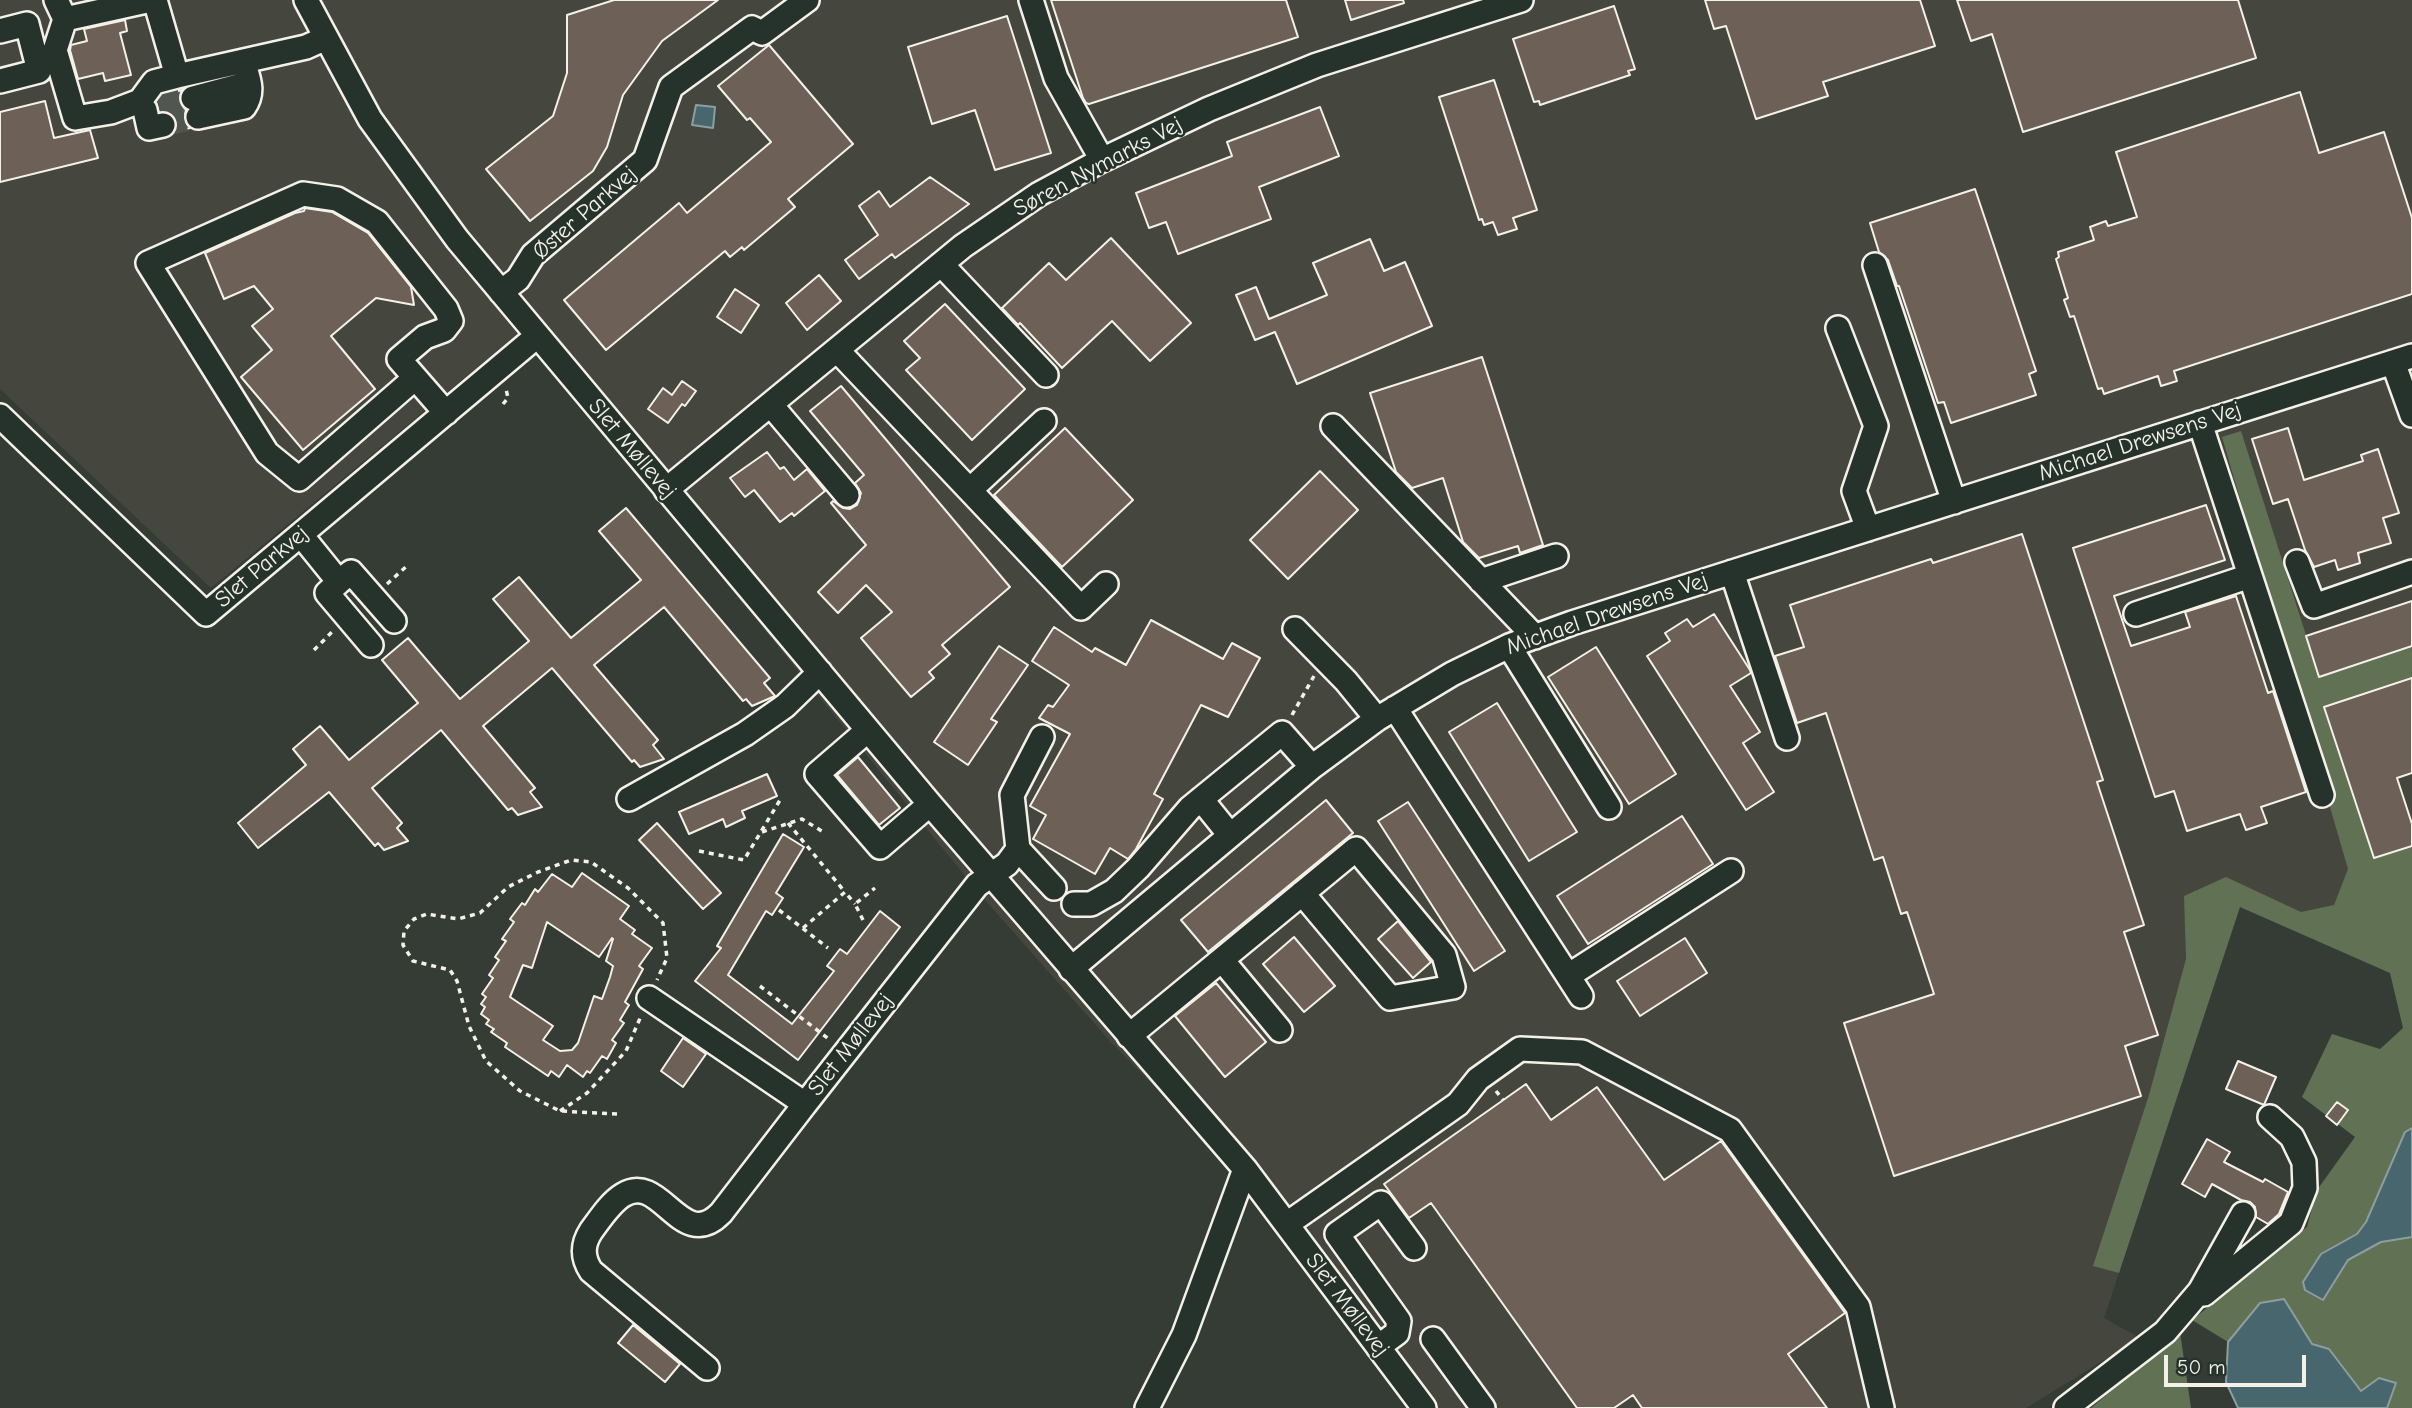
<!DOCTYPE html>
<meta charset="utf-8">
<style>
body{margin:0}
#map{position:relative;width:2412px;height:1408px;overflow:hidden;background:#343c35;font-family:"Comic Neue",sans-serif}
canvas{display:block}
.scale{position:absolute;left:2164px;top:1355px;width:142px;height:32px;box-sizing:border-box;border:4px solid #f4f1e8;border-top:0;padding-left:9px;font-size:21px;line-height:24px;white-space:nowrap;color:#f4f1e8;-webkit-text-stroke:5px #26332d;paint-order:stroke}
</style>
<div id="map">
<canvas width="2412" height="1408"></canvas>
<div class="scale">50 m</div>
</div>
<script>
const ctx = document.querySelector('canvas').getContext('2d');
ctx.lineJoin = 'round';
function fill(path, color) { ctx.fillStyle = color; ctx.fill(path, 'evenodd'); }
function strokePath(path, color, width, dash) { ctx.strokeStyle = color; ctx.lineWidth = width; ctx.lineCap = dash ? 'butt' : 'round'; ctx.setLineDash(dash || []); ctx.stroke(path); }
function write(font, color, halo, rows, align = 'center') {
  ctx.font = font + ' "Comic Neue",sans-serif'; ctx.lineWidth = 5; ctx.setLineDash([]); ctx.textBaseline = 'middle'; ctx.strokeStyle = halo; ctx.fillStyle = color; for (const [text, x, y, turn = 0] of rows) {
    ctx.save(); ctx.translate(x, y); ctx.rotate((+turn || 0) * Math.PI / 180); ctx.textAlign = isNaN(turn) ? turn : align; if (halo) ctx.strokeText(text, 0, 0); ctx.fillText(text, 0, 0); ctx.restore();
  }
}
fill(new Path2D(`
 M0,0H2412V968L2390,973L2240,907L2104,1318L2140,1338L2026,1408H1411L1229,1163L1110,1041L984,899L521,331L211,588L0,389Z`), '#45473f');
fill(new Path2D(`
 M2241,431L2319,676L2412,646V678L2324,707L2374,858L2412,846V1128L2405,1132L2366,1222L2357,1234L2321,1254L2323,1300L2348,1260L2381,1242L2412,1237V1408H2387L2395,1383L2361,1391L2329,1349L2312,1345L2284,1299L2260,1304L2228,1342L2192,1320L2307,1227L2317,1190L2355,1137L2302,1097L2332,1034L2380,1049L2403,1028L2390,973L2240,907L2119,1273L2093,1266L2149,1095L2186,959L2184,896L2226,877L2301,912L2334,905L2348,869L2222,437Z
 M2180,1332L2191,1408H2091Z`), '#607154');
const water = new Path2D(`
 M696,105L715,107L713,128L692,125Z
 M2412,1128V1237L2381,1242L2348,1260L2323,1300L2305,1290L2303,1282L2321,1254L2357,1234L2366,1222L2405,1132Z
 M2284,1299L2312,1344L2329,1349L2361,1391L2379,1378L2396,1383L2387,1408H2238L2226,1382L2228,1342L2260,1303Z`);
fill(water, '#48666e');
strokePath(water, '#8d9e9f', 2);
const building = new Path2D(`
 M614,0H718L662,41L623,95L607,147L593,171L530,221L486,169L553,116L567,73V15Z
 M1051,0H1286L1298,37L1089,104L1086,103L1083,98Z
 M1345,0H1403L1404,3L1351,20Z
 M1705,0H1920L1935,46L1823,82L1828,96L1756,119L1726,26L1714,29Z
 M1957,0H2238L2256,58L2023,132L1992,34L1971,41Z
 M1614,6L1635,69L1628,71L1630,75L1540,105L1539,101L1534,102L1513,39Z
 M1007,16L1051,153L995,170L975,110L932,124L908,47Z
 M125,20L127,31L120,33L131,75L105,81L103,73L78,79L70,50L71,45L87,41L84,29Z
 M769,45L853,144L788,199L795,207L744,250L742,247L730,257L725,251L606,350L564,300L679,203L687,213L771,142L750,118L747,120L718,86Z
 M1494,80L1537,210L1513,218L1517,229L1498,235L1493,222L1484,225L1482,219L1479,220L1439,97Z
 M182,90L179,101L186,110L184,119L190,128L174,132L177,123L174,116L168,112L160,111L157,101L161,96Z
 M2300,92L2319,153L2384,132L2412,218V294L2174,371L2177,381L2161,386L2158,376L2104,394L2102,388L2098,389L2074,316L2070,317L2064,300L2068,298L2056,259L2059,257L2058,252L2094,240L2090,227L2106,221L2108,226L2137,217L2116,152Z
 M45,101L54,138L90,130L98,158L0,182V112Z
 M1320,107L1339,156L1259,187L1271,219L1178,254L1166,222L1149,228L1136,193L1232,156L1227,142Z
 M930,177L969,204L895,258L892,254L859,279L845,260L878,235L859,206L879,191L890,207Z
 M1975,189L2036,371L2029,374L2036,395L1951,423L1944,402L1938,403L1899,286H1897L1888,260L1879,252L1870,223Z
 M305,208L332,212L368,233L411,287L414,305L376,298L331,336L375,389L303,450L241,377L272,350L252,326L273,309L254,286L224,299L205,253L295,213L304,211Z
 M1111,238L1191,323L1150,361L1112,321L1062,368L1020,323L1018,325L1002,308L1049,263L1066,280Z
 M1370,239L1384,271L1405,262L1432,326L1297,384L1275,332L1255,340L1236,295L1256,287L1269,319L1327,295L1313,263Z
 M819,275L841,301L807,330L786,303Z
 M735,289L759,305L741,333L717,317Z
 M945,304L1025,389L972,440L906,370L920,358L904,341Z
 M1482,357L1543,545L1520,553L1518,546L1479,558L1463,542L1443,478L1412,488L1396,472L1370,393Z
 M682,381L696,391L685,406L682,404L668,423L648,409L663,388L672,395Z
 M841,386L1010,587L942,645L950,654L929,672L934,678L911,697L861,638L892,612L866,585L838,613L818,592L866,545L831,503L833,501L843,508L850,509L857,505L861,493L855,483L864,475L810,411Z
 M1065,428L1133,500L1062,567L994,495Z
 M2288,428L2304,480L2363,461L2361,455L2378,449L2399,513L2383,518L2391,543L2358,553L2360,563L2338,570L2335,560L2314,567L2305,550L2288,499L2273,504L2252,439Z
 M767,452L780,469L784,467L794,480L807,469L825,491L794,516L792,513L780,522L754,490L745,497L730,478Z
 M1320,471L1358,510L1288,579L1250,540Z
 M2206,505L2225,560L2114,596L2131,646L2190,627L2185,612L2236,596L2268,693L2273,691L2306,792L2261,807L2267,823L2246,830L2240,814L2187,831L2174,791L2155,797L2073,548Z
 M626,508L770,678L764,683L775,696L752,706L746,699L743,701L664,607L594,665L658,740L653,745L664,759L640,767L634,760L632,762L552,668L483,726L535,788L530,792L542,807L518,815L512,808L508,810L441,730L372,788L402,823L397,828L408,841L384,850L378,843L375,846L329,792L258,848L238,823L306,765L293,749L320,726L349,760L418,703L382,660L408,638L460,699L529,641L493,599L519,577L571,638L641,580L599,531Z
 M2022,534L2103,780L2097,782L2144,925L2124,932L2158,1035L2125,1046L2141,1096L1894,1176L1844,1023L1934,994L1907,912L1901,914L1883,857L1874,860L1826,713L1797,723L1775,656L1804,647L1790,605L1931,559L1933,563Z
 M2412,601V646L2319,677L2306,636Z
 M1714,614L1750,670L1751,673L1730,686L1760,732L1743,743L1774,792L1746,810L1647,656L1670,641L1665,633L1687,619L1693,627Z
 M1151,620L1223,659L1232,643L1260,658L1228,717L1201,705L1154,794L1163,799L1136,849L1128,859L1110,848L1095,874L1033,839L1046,815L1030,806L1070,734L1039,718L1048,705L1053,707L1069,685L1032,661L1054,627L1092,652L1095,648L1126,665Z
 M999,646L1028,665L991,719L997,722L968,765L934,742Z
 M1596,647L1676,774L1629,804L1548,677Z
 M2412,678V773L2397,778L2412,824V846L2374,858L2324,707Z
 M1497,703L1577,832L1529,861L1449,732Z
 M858,757L900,808L879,825L837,775Z
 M767,774L777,796L742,811L745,818L726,827L723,819L689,834L679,812Z
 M1326,800L1353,833L1208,952L1181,920Z
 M1408,802L1505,951L1474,971L1378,821Z
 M1682,816L1713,864L1588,944L1557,896Z
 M657,823L721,893L703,909L639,840Z
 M783,834L804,847L776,893L783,898L772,915L766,911L728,975L792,1024L834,971L827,966L840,949L847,954L880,911L900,927L798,1060L695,981L721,948L717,946Z
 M582,873L629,906L620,919L635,930L632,934L652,948L639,966L643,969L625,1002L629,1005L620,1020L624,1023L612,1040L616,1043L607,1059L602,1056L590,1073L587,1071L583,1077L567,1065L559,1077L551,1071L548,1076L505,1047L507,1043L491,1032L494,1029L486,1024L489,1020L481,1014L485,1007L481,1004L486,997L482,994L493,978L489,975L499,960L495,957L506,941L502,939L514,922L510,919L522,903L525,905L535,889L538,892L552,874L572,887ZM547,922L599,957L612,938L613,939L606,961L613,966L610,977L602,999L594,996L578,1043L572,1050L560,1051L543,1040L553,1026L510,997L523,965L532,968Z
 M1398,921L1431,962L1413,978L1378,939Z
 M1294,937L1335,986L1304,1012L1263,964Z
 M1685,938L1707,973L1640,1016L1617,981Z
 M1216,983L1266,1042L1225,1077L1175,1016Z
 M683,1038L706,1054L683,1087L661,1071Z
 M2238,1061L2276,1077L2264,1105L2226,1089Z
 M1526,1084L1551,1120L1597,1087L1664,1180L1721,1141L1845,1313L1788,1354L1827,1408H1642L1633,1395L1614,1408H1577L1431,1203L1409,1218L1384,1184Z
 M2337,1102L2348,1110L2337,1125L2326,1116Z
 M2207,1139L2230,1152L2224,1162L2263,1182L2265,1179L2288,1192L2279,1214L2268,1224L2256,1217L2255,1207L2250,1202L2241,1200L2212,1184L2205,1197L2182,1184Z
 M633,1325L680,1364L665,1382L618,1343Z`);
fill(building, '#6c6057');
strokePath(building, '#f4f1e8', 2);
strokePath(new Path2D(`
 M158,106L193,98
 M163,125L198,117`), '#515750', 23, [23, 11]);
const minor = new Path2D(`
 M56,0L65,19L55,50L75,118L111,112L140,101L154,82L177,76
 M155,0L177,76L306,47L326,38
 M306,0L370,119L457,239L930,804L1245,1169L1424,1408
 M1031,0L1056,78L1102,160
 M65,19L151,0
 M0,31L27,24L39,71L0,81
 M193,98L249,83
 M145,110L149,128L163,125
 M198,117L244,107C255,91 248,78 243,61
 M941,264L1046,375
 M1875,265L1954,502
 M501,292L518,279L533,255L645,160L671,87L752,28L762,33L807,0
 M1838,328L1876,426L1854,491L1868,529
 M837,350L1081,608L1106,584
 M2393,362L2412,415
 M415,378L299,479L267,453L148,263L303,194L337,199L377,222L446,309L451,321L444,330L425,337L399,359L446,413
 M771,405L847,495
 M0,416L206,614L537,336
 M2200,423L2322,795
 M1333,426L1535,637
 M666,490L963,246L1039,194L1102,160L1209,109L1317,65L1521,0
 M970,490L1044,421
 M301,535L339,582L327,593L371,645
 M2297,562L2314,606L2412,572
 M1732,572L1787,738
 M1481,581L1556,556
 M339,582L351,572L394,621
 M2136,614L2250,576
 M1295,629L1346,681L1377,719
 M1509,646L1609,807
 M1395,708L1581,996
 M868,730L817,774L880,847L930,804
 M1042,737L1012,795L1018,849L1054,888
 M629,799L745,734L785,706L820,672
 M1201,799L1230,835
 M1074,904H1091L1114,891L1138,868L1190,808L1282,733L1312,767
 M1222,960L1280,1030
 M1071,969L1312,767L1377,719L1452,674L1509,646L1572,623L2412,356
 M1568,976L1731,871
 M649,998L805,1104L977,885L1007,864L1018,849
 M1129,1036L1356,849L1444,955L1453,987L1390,998L1302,893
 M1287,1224L1458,1104L1478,1079L1520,1049L1582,1052L1730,1130L1858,1307L1882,1408
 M2204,1294L2291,1223L2305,1188L2304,1162L2292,1137L2270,1117
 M1433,1339L1483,1408
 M1378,1347L1397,1333L1399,1321L1337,1234L1381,1203L1414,1248
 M707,1368L591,1271C582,1257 582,1245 591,1231C600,1219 610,1203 623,1195C661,1171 681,1254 721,1213L805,1104
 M1147,1408L1184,1335L1245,1169
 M2066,1408L2165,1332L2200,1291L2243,1214`);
strokePath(minor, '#f4f1e8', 28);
strokePath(new Path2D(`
 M503,404L508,398L506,389
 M387,584L409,564
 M314,650L333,631
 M1292,715L1314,676
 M788,823L845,892
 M762,832L802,819L825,833
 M699,851L744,860L780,800
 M779,910L828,948
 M863,920L855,904L875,888
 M803,928L845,892L855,904
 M760,986L830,1040
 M1496,1091L1503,1100
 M560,1111L587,1093L626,1051L641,1016
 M617,1114L560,1111L520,1091L486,1061L469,1026L457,981L450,970L413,961L403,945L404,931L414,919L427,914L458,919L480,913L508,887L538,872L571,860L591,862L628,888L663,923L667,958L657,980`), '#f4f1e8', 3.5, [5, 5]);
strokePath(minor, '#26332d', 23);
write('23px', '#f4f1e8', '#26332d', [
 ["Søren Nymarks Vej",1098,167,-28],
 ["Øster Parkvej",585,213,-41],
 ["Michael Drewsens Vej",2140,442,-18],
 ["Slet Møllevej",632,449,50],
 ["Slet Parkvej",262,567,-40],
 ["Michael Drewsens Vej",1607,614,-19],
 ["Slet Møllevej",851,1045,-52],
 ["Slet Møllevej",1347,1305,53]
]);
</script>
